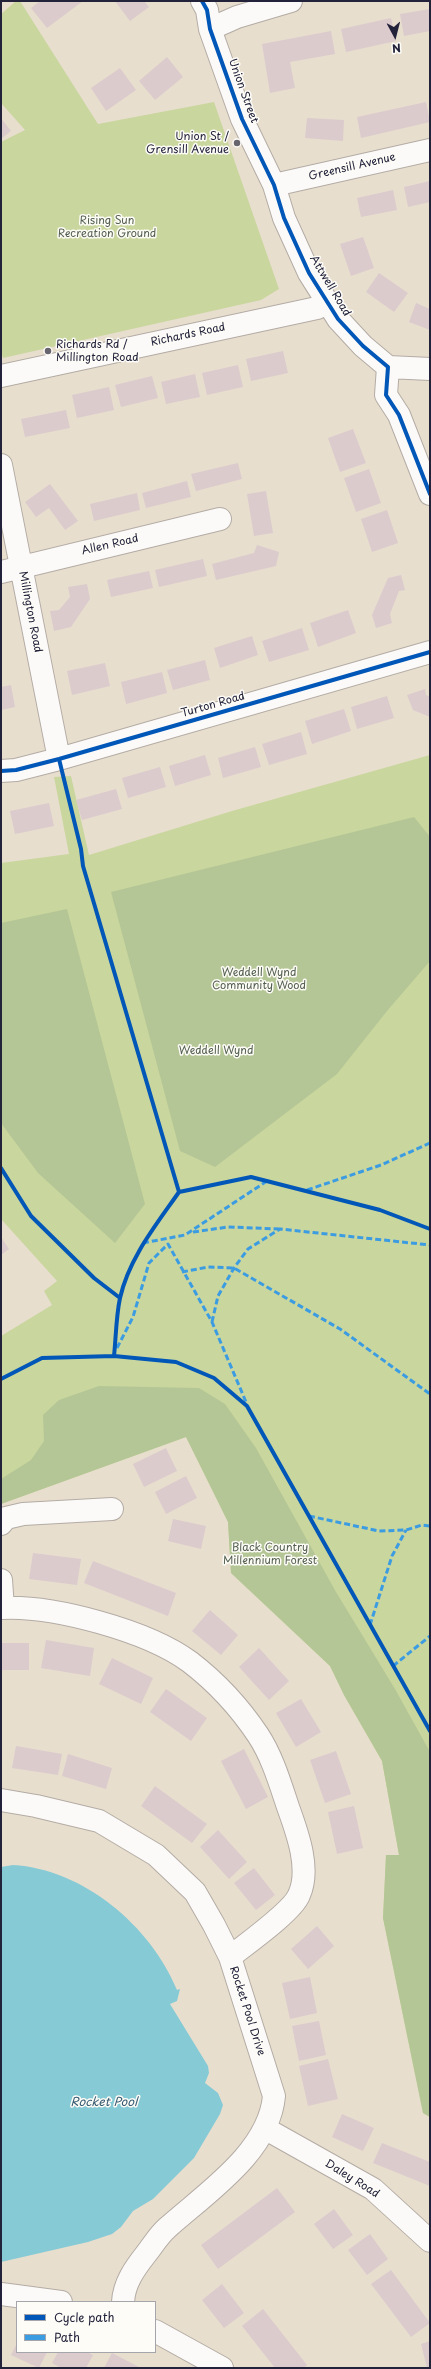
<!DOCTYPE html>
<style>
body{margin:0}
#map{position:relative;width:431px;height:2369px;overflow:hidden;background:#e8dece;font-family:"Playpen Sans",sans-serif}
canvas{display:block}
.frame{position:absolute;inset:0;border:2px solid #22223b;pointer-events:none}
.legend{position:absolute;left:16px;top:2301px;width:140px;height:52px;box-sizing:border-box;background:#fdfcf7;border:1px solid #a5a5ac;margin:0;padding:5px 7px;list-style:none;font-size:12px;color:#22223b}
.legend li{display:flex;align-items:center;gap:8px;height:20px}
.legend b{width:20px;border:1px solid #a5a5ac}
.north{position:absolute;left:375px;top:16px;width:40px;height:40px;-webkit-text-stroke:3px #fdfcf7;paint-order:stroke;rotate:173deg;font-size:11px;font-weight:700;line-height:16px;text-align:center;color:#22223b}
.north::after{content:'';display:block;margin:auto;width:14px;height:18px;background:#22223b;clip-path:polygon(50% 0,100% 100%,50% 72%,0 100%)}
</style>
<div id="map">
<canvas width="431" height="2369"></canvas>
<div class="frame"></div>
<ul class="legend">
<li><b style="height:5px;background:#0057b8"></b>Cycle path</li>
<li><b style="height:5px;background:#3c9ce2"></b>Path</li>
</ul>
<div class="north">N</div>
</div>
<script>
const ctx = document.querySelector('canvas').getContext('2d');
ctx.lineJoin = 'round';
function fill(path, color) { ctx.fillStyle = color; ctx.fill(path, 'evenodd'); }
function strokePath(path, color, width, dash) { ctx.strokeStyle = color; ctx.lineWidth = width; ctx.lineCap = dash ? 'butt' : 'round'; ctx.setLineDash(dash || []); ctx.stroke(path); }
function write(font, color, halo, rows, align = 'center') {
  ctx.font = font + ' "Playpen Sans",sans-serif'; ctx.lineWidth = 3; ctx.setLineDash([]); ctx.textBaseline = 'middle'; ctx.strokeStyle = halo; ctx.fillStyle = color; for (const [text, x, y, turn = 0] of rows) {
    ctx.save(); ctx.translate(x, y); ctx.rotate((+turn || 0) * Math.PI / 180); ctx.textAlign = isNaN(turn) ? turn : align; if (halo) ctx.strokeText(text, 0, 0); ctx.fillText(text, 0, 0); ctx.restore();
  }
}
fill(new Path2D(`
 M16,1H20L98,124L214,102L279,289L261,300L3,358L1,351V142L25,130L1,103V14Z
 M430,755V2117L423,2113L383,1918L386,1855H399L382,1761L344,1695L330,1666L231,1573L228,1522L186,1437L1,1504V1336L52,1305L44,1291L57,1281L1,1219V863L69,854L54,777L71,776L89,855L232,811Z`), '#c9d69e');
fill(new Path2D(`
 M414,817L430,837V961L387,1011L337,1074L215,1167L180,1151L111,892Z
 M67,909L145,1204L115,1243L38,1173L1,1123V923Z
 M99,1386L199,1388L225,1404L256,1448L336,1592L395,1689L430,1752V2117L423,2113L383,1918L386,1855H399L382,1761L344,1695L330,1666L231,1573L228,1522L186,1437L1,1504V1479L31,1460L44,1441L43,1415L59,1400Z`), '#b5c696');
fill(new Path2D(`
 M13,1865C83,1869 151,1926 177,1990L180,1989L177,2001L170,2004L208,2066L209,2073L205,2083L218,2093L223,2105L220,2114L194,2158L153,2199L133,2211L121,2227L112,2234L88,2242L1,2262V1867Z`), '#85cad5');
fill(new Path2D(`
 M40,1H83L47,28L31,8Z
 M115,1H144L149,7L130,21Z
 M430,9V31L404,36L400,14Z
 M391,18L396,41L346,52L341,29Z
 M331,31L335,54L290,62L295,88L270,93L262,44Z
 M167,57L183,77L155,100L139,81Z
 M120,68L136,90L106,111L91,88Z
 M426,102L430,122L361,138L357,117Z
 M1,118L11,131L1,139Z
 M307,118L344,120L343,141L305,138Z
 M430,181V202L408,207L404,187Z
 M393,190L397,210L361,217L357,198Z
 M363,237L374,268L351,276L340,244Z
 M379,273L408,293L394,312L366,292Z
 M416,303L430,309V330L409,322Z
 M283,351L288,373L251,381L246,359Z
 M238,365L243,387L207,395L202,373Z
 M195,374L200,397L166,404L161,382Z
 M152,376L158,398L121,407L115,385Z
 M109,387L114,410L77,418L72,395Z
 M66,410L70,428L25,437L21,419Z
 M353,429L366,463L340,472L328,438Z
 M238,463L242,479L196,491L191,474Z
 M369,469L381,503L356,512L344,478Z
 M187,481L191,497L146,508L142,493Z
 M50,484L78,521L65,530L49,508L36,517L25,502Z
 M266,491L273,533L254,536L247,494Z
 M137,493L140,510L94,521L90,504Z
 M387,510L398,543L372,552L361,519Z
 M257,545L279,552L276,566L216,580L212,564L254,553Z
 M203,559L207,576L159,587L155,570Z
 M149,571L153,588L111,597L107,580Z
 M401,575L405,590L399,591L390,614L392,623L376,628L372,615L388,578Z
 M87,584L90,599L71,627L54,631L50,611L59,610L70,597L68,587Z
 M348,610L356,633L318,647L310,623Z
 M302,628L309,650L269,662L262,641Z
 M252,636L258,655L220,668L214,648Z
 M205,660L210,680L173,690L167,670Z
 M105,663L110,686L72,695L67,671Z
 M162,672L167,693L126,704L121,682Z
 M11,685L15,707L1,710V687Z
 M425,689L426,695L430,697V717L413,710L407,695Z
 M387,696L394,718L357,729L351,707Z
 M344,709L351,731L312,744L305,721Z
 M301,732L307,754L269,765L262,744Z
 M255,747L261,767L223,778L218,758Z
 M205,755L211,775L175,786L169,766Z
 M160,767L166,787L128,798L122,778Z
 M116,789L122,809L82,820L76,800Z
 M49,803L54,826L15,834L10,811Z
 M1,1237L9,1249L1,1255Z
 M166,1448L177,1471L144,1487L133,1464Z
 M186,1476L197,1498L166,1514L155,1492Z
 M173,1519L206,1526L201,1549L168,1541Z
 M33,1553L81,1559L77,1585L29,1579Z
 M93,1561L176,1593L168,1616L84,1583Z
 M210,1610L238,1635L221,1655L192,1631Z
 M46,1640L94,1648L90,1676L41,1668Z
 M1,1643H29V1670H1Z
 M259,1648L289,1681L269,1700L239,1667Z
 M112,1658L153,1678L141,1704L99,1684Z
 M166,1689L207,1718L191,1741L150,1712Z
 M301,1699L321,1732L296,1747L276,1713Z
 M16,1746L62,1754L58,1775L12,1768Z
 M244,1749L268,1797L246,1809L221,1761Z
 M336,1751L351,1794L325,1803L310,1760Z
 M68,1754L112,1768L106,1789L62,1776Z
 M155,1786L207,1824L192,1843L141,1806Z
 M354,1806L363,1848L337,1854L328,1812Z
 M218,1830L247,1862L229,1879L200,1847Z
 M254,1868L275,1895L256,1910L234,1883Z
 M317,1926L334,1946L308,1969L291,1949Z
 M310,1977L317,2013L290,2019L282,1983Z
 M319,2021L326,2055L299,2061L292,2026Z
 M328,2059L338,2099L308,2106L299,2066Z
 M342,2114L374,2128L363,2151L332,2137Z
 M382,2143L430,2162V2186L373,2163Z
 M277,2188L295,2212L218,2269L201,2245Z
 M334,2209L353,2235L333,2249L314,2224Z
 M370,2234L388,2259L367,2275L348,2250Z
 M391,2270L430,2323L411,2337L371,2284Z
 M222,2284L244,2313L224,2328L202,2300Z
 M263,2309L307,2365L304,2368H275L242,2326Z
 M430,2341V2368H427L421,2344Z
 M17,2343V2352H47L39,2368L11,2355Z
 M58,2352H87L93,2355L86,2368H61L52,2363Z
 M112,2353L141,2368H104Z`), '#dbcbcd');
const minor = new Path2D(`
 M202,1L207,10L210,29L242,119L274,185L284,218L309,273L338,319L363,346L388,367
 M210,29L237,17L291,1
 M274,185L430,150
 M388,367L386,395L399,415L430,494
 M388,367L430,369
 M1,376L317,308L328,303
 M1,465L59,759
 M1,572L220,519
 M1,771L16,770L59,759L430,652
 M1,1524L6,1518L23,1514L112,1509
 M1,1580L3,1608
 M1,1608C53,1605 148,1631 190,1662C216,1682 240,1708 258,1735C272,1756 280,1783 288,1807C297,1832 311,1869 299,1895C292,1912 246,1944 230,1957
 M1,1800L36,1806L99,1821L156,1855L195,1892L214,1925L230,1957L274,2096C269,2152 206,2193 167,2228C159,2235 153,2245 146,2254C135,2268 124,2283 123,2302
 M266,2129L373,2189L430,2241
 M1,2294L61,2302
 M155,2331L222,2368`);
strokePath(minor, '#b3aca5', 24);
strokePath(minor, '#fcfaf8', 22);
strokePath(new Path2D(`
 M307,1190L381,1165L430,1143
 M193,1232L228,1227L280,1229
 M143,1243L185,1235L267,1181
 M182,1272L208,1267L234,1268L340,1329L430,1394
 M212,1322L218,1296L234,1268L248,1249L280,1229L430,1245
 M117,1348L133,1317L149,1263L168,1244L212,1322L246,1402
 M309,1516L379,1531L406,1530L422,1525L430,1526
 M370,1625L392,1556L406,1530
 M393,1666L430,1636`), '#3c9ce2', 3, [6, 3]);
strokePath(new Path2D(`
 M202,1L207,10L210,29L242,119L274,185L284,218L309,273L338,319L363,346L388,367L386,395L399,415L430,494
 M59,759L81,849L83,866L179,1192
 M1,771L16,770L59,759L430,652
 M1,1168L31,1216L94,1278L120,1298
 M430,1229L380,1210L251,1177L179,1192C156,1225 129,1258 120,1298C116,1317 116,1337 114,1356L176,1362L214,1378L247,1406L430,1731
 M1,1379L42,1358L114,1356`), '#0057b8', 4);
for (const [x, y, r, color] of [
 [237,143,4,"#67646e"],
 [48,351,4,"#67646e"]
]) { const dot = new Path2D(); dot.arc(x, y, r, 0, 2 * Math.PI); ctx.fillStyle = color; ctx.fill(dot); strokePath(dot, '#fdfcf7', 1.5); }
write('11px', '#22223b', '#fdfcf7', [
 ["Union Street",243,91,70],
 ["Greensill Avenue",352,167,-13],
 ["Attwell Road",330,286,59],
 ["Richards Road",188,335,-12],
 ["Allen Road",110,545,-13],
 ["Millington Road",30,612,79],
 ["Turton Road",213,705,-16],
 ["Rocket Pool Drive",247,2011,72],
 ["Daley Road",352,2179,32]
]);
write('11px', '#22223b', '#fdfcf7', [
 ["Union St /",229,137],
 ["Grensill Avenue",229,150],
 ["Richards Rd /",56,345,"left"],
 ["Millington Road",56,358,"left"]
], 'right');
write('11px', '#535f50', '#fdfcf7', [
 ["Rising Sun",107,221],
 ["Recreation Ground",107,234],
 ["Weddell Wynd",259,973],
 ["Community Wood",259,986],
 ["Weddell Wynd",216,1051],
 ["Black Country",270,1548],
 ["Millennium Forest",270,1561]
]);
write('italic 12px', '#365a72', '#fdfcf7', [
 ["Rocket Pool",104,2103]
]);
</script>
